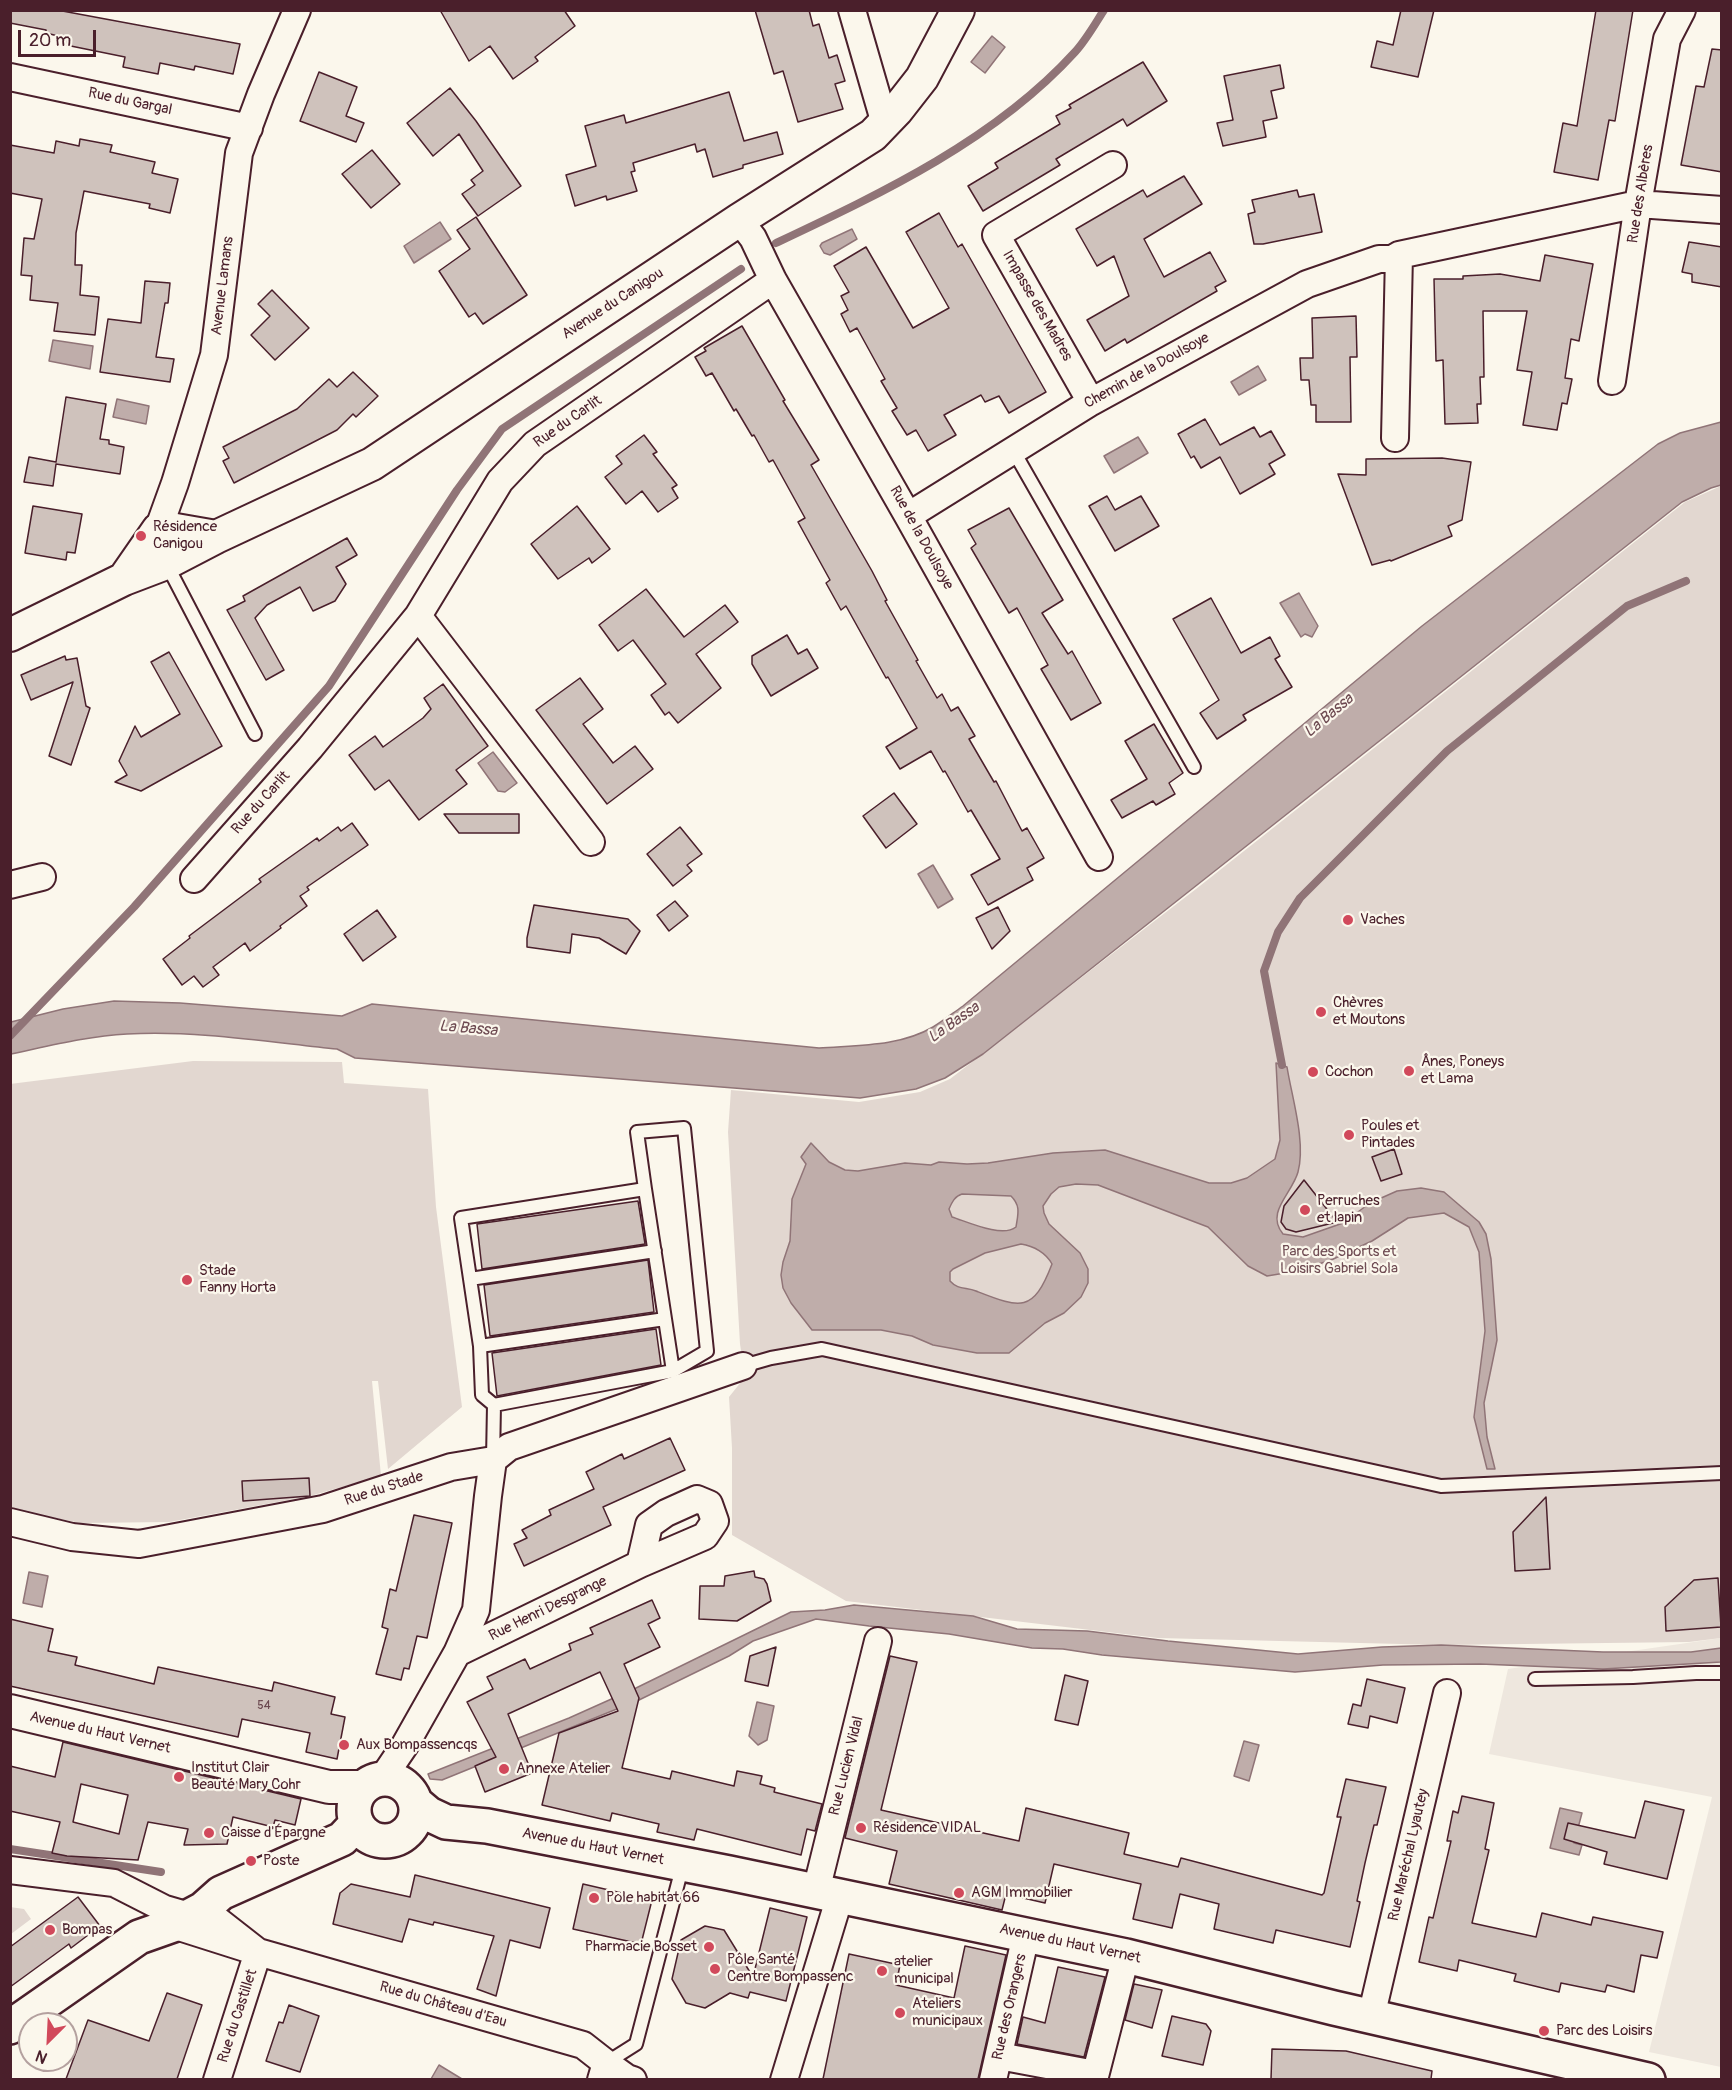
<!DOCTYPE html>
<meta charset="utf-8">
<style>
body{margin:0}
#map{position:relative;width:1732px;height:2090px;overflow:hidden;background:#fbf7ec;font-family:Pangolin,sans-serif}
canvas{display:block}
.frame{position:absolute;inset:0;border:12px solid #4a1f2b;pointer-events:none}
.north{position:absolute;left:18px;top:2012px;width:60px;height:60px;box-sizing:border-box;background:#fbf7ec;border:2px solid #b4a19f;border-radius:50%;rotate:204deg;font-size:16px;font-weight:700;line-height:24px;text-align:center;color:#4a1f2b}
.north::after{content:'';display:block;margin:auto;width:21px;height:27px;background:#d1495b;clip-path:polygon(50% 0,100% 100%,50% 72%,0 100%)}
.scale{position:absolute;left:18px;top:30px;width:78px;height:27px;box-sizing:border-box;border:3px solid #4a1f2b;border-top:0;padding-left:8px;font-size:18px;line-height:21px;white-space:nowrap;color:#4a1f2b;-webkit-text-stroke:4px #fbf7ec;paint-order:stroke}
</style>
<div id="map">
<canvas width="1732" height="2090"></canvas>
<div class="frame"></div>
<div class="north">N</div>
<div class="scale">20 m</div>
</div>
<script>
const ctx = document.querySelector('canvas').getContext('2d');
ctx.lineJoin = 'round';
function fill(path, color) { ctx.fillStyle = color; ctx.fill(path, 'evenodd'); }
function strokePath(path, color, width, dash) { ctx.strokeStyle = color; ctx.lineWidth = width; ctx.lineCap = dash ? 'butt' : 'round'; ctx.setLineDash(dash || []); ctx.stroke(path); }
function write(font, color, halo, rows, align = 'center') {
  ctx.font = font + ' Pangolin,sans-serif'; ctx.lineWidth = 4.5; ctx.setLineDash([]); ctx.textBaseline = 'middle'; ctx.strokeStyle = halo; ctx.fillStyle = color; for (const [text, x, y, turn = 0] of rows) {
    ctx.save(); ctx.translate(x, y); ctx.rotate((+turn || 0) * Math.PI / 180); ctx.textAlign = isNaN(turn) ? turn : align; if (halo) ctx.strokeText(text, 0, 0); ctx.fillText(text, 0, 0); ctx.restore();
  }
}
fill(new Path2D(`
 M1721,1638V2067L1649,2052L1712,1797L1489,1754L1508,1669Z`), '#eee7de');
fill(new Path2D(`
 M1721,486V1638L1689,1642L1441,1645L1158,1638L846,1601L732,1535V1448L729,1397L745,1377L740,1344L728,1132L731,1090L859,1102L920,1092L950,1079L1196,889L1685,502Z
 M193,1061L342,1062L344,1083L428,1089L436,1207L462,1407L388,1469L378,1381H372L381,1476L310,1496L169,1522L80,1523L11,1509L10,1084Z
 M10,1907L24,1909L31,1919L11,1934Z`), '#e2d7d0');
const water = new Path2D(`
 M992,36L1005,47L985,73L971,62Z
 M440,222L451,239L414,263L404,246Z
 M852,229L857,239L830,255L824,253L820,246L822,243Z
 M53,340L93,346L90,369L49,361Z
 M1258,366L1266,380L1239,395L1231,382Z
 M117,399L149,406L146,424L113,417Z
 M1721,422V485L1711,488L1682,502L983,1054L945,1078L916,1089L860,1098L355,1058L337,1049C269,1042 195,1030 127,1034C88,1036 49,1046 11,1054V1022L63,1009L114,1001L180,1003L342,1016L372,1004L819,1048C857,1045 899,1047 933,1027C943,1021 953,1013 963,1006L1422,626L1658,444L1680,433Z
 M1138,437L1148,453L1114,473L1104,456Z
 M1299,593L1318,626L1312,637L1305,634L1301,637L1280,603Z
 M493,752L517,783L505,792L498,791L478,763Z
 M933,865L953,899L938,908L918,874Z
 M1276,1063L1287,1067C1292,1098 1306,1142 1298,1172C1292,1194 1265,1212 1283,1234L1303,1237L1343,1223L1370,1203L1397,1191L1421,1188L1444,1192L1479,1222L1486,1234L1491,1259L1497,1340L1484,1403L1487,1437L1495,1469H1487L1474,1417L1485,1331L1479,1252L1469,1227L1444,1213L1408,1218L1372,1241L1329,1261L1285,1273L1267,1276L1248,1266L1208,1227L1098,1185L1076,1184L1059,1187L1051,1194L1043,1206L1044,1213L1049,1224L1080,1253L1088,1269V1283L1081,1297L1064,1313L1045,1323L1009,1353H977L933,1345L912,1336L881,1330H812L791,1303L783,1288L781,1275L783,1262L790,1241L792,1199L806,1164L801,1157L811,1143L829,1162L845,1170L858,1171L905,1163L931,1165L939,1162L967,1164L988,1163L1053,1153L1105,1150L1209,1183H1231L1247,1178L1275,1159L1280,1140ZM962,1194L1011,1196C1021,1206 1018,1214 1016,1227C1002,1238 968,1222 952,1217L949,1209C952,1202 955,1196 962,1194ZM1021,1244C1034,1246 1046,1253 1052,1264C1033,1314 1020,1308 976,1291C966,1287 958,1290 950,1281V1272L953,1269L985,1253Z
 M29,1572L48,1576L42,1607L23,1603Z
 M854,1605L973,1616L1017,1629L1087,1631L1168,1641L1298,1654L1382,1647L1441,1645L1603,1652H1691L1721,1648V1662L1603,1669L1480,1664L1383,1665L1295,1672L1102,1655L1063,1649L1032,1648L949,1634L869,1626L816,1619L753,1641L729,1656L639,1700L442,1780L430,1779L428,1774L569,1718L636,1688L791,1612L825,1610Z
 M757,1702L774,1706L767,1740L758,1745L749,1736Z
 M1244,1741L1259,1745L1249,1781L1234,1776Z
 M1560,1808L1582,1813L1574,1843L1582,1845L1579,1855L1550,1848Z
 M439,2065L462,2079H431Z`);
fill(water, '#bfadaa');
strokePath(water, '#907477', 1.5);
strokePath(new Path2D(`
 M776,243C882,193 995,140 1075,52C1086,40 1095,24 1104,10
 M10,1036L134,907L329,686L457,490L502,429L741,269
 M1282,1065L1264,971L1278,932L1300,898L1447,751L1627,606L1686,581
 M10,1849L161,1872`), '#907477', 8);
const building = new Path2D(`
 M10,10H57L240,44L233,74L195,66L194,70L160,63L158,74L123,67L125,57L56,43L58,36L46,33V30L10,23Z
 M440,10H564L575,26L535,57L538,61L513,79L490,46L469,61Z
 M755,10H809L813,26L819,24L829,58L837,55L845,81L835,84L843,109L798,122L783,71L774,74Z
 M1401,10H1434L1418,77L1371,67L1377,41L1393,45Z
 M1596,10H1633L1615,121L1609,120L1598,180L1554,172L1563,123L1577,126Z
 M1712,49L1722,50V172L1681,165L1696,86L1704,87Z
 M1143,62L1167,101L1127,126L1123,119L1056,159L1060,165L983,211L968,186L998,168L995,163L1060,124L1056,116L1071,108L1069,105Z
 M1280,65L1284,88L1271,91L1277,118L1263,121L1266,137L1223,146L1217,123L1233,120L1224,76Z
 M319,72L357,87L346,116L364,123L356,142L300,121Z
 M450,88L476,121L521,186L478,216L462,194L475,185L471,180L483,171L459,134L433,156L407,123Z
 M729,92L744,141L777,132L783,154L743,165V168L713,177L705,149L697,152L695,144L633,163L635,171L631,172L637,191L607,200L606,196L575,206L566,175L596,166L585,126L624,115L626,123Z
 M80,139L112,145L110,152L155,162L152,173L178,179L170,213L149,208L150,204L84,191L76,233L75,265H82L80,295L99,297L95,335L54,331L58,303L30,300L32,276L21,275L24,238L34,239L42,199L10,193V145L54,153L56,141L79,146Z
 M372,150L400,184L371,208L342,174Z
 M1184,176L1202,204L1144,239L1164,277L1210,252L1226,281L1215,287L1217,291L1127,343L1125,339L1105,351L1087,320L1129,296L1114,256L1097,266L1076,229L1143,190L1147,197Z
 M1297,190L1299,197L1314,194L1322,232L1263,244H1254L1248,214L1255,212L1252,200Z
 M939,213L958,247L962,244L1046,392L1009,413L999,396L985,402L981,395L944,415L956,435L928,451L916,430L907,435L892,411L897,408L881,381L885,379L857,328L850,332L841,314L848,310L841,296L849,292L834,266L866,247L913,328L949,308L906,232Z
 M476,217L527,295L483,324L475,313L469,317L439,271L470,249L457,230Z
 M1689,242L1722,247V287L1692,282V274L1682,272Z
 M1545,255L1593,264L1579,341L1571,339L1565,378L1572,379L1567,404L1562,403L1557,430L1523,425L1532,372L1517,370L1527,311H1483L1484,377H1480L1481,404H1477L1478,423L1445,424L1443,360L1436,361L1434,279H1463V276L1500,274L1540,281Z
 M145,281L170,283L168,303H165L156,357L174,359L170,382L100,372L108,319L141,323Z
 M272,290L309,328L275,360L251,335L270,316L258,304Z
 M1356,316L1357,357H1350L1351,422H1316V405H1311L1309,380H1301L1300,358H1313L1312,318Z
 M742,326L785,400L783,401L819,460L811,465L872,571L887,600L885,601L918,660L916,661L937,698L942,694L951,711L958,707L975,736L969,739L994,782L996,781L1022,831L1027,828L1044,858L1027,868L1033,880L988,905L971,875L1000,859L971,810L968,812L945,771L943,772L931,751L900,769L886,747L917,728L888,677L886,678L846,606L841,610L826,583L830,580L798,522L805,518L773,460L769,462L754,435L752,436L736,409L734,411L712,373L706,376L695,357L706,351L704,348Z
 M353,372L378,396L356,417L353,414L337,430L234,483L223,461L229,458L223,447L297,409L329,379L337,387Z
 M66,397L106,404L100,439L109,440V444L124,447L120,474L56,464L53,486L24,482L29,457L56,462Z
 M1205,419L1220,445L1254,427L1260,437L1271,431L1285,455L1269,464L1275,474L1240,494L1220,457L1201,468L1194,456L1191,458L1178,434Z
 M644,435L657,452L653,454L677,485L672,488L678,498L658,512L642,491L626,504L605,477L622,464L616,456Z
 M1442,458L1471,462L1462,520L1448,526L1452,536L1391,561L1390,560L1372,565L1338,474L1366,475V459Z
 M1107,496L1115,510L1141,496L1159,526L1115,551L1089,506Z
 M33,506L82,514L75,553L67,552L66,560L25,553Z
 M577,506L610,549L592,563L589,558L558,579L531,544Z
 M1009,508L1063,600L1042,613L1068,654L1072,651L1101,703L1071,720L1041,669L1048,665L1017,608L1009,613L971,548L976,544L968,530Z
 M347,538L357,555L336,567L346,584L335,601L313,611L300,587L267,605L255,618L284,670L266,680L227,610L245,601L243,596Z
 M646,589L684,637L725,605L738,622L696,654L721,688L678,723L669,712L665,715L651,695L666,684L633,640L618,651L599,625Z
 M1211,598L1241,653L1270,637L1280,656L1275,659L1292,687L1243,715L1246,720L1217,739L1200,713L1219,700L1173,619Z
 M787,635L798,654L807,649L818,668L771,696L752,664V656Z
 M169,652L222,746L141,791L115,782L127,775L119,761L135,726L141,737L180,714L151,662Z
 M65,656L66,660L77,658L86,706L90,708L71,765L49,756L73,682L31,700L21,675Z
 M580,678L603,709L583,724L613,763L635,746L653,769L607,804L536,710Z
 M443,684L488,746L456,770L467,784L419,820L389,780L375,790L349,755L375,736L383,747L423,718L431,709L424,698Z
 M1154,724L1183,773L1169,783L1175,794L1156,805L1153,801L1122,818L1111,800L1147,779L1125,741Z
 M894,793L917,824L886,848L863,816Z
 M444,814H519V833H459Z
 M352,823L368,845L307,887L309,890L300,896L307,906L280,926L281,928L250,951L245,943L213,967L219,975L203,987L194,976L182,985L163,959L190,938L189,936L261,882L259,879L317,838L319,841L338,827L341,831Z
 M680,827L702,854L687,865L692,871L673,886L647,854Z
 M675,901L688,916L669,931L657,915Z
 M534,905L628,919L640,931L626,954L599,938L572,934L570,953L527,947V938Z
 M998,907L1010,931L992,949L976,918Z
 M377,910L396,937L363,961L344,934Z
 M1394,1149L1402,1174L1381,1181L1372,1157Z
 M1304,1180L1337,1222L1296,1232L1286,1229L1281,1222L1284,1206Z
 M638,1201L645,1244L482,1269L477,1224Z
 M648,1260L654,1312L490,1336L484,1285Z
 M656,1329L661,1365L497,1396L492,1353Z
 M670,1438L685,1470L603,1507L611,1525L524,1566L514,1544L527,1538L522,1530L551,1515L549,1510L594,1489L586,1472L622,1454L624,1459Z
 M309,1478L310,1496L243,1501L242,1481Z
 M1546,1497L1550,1569L1515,1571L1513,1532Z
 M414,1515L452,1523L427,1638L417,1636L409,1669L404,1668L401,1680L376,1674L388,1629L382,1627L390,1589L396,1591Z
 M754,1571L755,1577L764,1579L767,1584L771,1601L737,1621L699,1619L700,1586H724L725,1576Z
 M1718,1578L1721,1627L1666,1631L1665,1607L1694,1580Z
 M652,1600L660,1618L648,1624L660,1647L624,1664L639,1698L622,1768L670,1779L672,1771L734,1786L737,1771L762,1776L760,1784L775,1788L774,1792L822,1804L815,1831L807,1829L801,1855L697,1829L694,1840L657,1832L659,1824L612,1813L610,1821L542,1805L559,1733L618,1711L600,1672L508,1714L532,1773L485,1792L475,1766L496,1757L467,1702L493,1689L487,1677L525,1659L530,1669L571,1650L569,1644L593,1634L590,1628Z
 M10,1619L53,1629L48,1651L77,1657L75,1665L154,1684L158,1667L272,1691L274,1682L335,1697L331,1714L345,1717L337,1759L306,1752L310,1733L242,1719L238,1737L10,1686Z
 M776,1647L768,1686L745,1681L750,1656Z
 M890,1656L917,1662L881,1810L1019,1841L1026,1808L1129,1833L1124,1854L1178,1867L1181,1858L1322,1895L1324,1893L1341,1817H1337L1346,1779L1386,1787L1377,1825H1374L1365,1863L1357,1901L1360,1902L1350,1947L1276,1930L1273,1943L1214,1929L1219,1904L1180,1894L1172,1928L1133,1919L1141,1884L1054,1864L1045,1903L1006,1894L1002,1910L889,1884L897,1851L845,1838Z
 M1065,1675L1088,1681L1078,1725L1055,1720Z
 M1367,1679L1405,1688L1397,1723L1370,1716L1368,1728L1348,1724L1353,1704L1361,1706Z
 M63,1742L301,1799L295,1825L275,1820L273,1827L233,1817L227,1844L184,1845L188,1829L148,1822L138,1860L67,1856L52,1853L60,1822L10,1811V1766L55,1777ZM81,1784L128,1795L119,1834L73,1822Z
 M1462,1796L1494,1803L1485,1849L1489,1850L1472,1923L1536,1937L1542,1913L1591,1925L1593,1917L1663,1932L1657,1958L1641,1955L1634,1992L1607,1985L1605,1992L1561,1983L1559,1992L1514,1981L1516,1974L1459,1960L1457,1971L1419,1962L1429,1917L1433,1918L1451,1841H1447L1453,1811L1458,1813Z
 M1645,1801L1684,1810L1667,1879L1604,1864L1607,1852L1564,1839L1568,1823L1635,1838Z
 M415,1875L550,1908L540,1948L510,1940L496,1996L477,1989L494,1936L434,1922L433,1925L409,1919L402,1942L333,1924L340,1893L351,1884L410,1897Z
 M583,1884L652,1900L641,1944L573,1929Z
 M78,1897L100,1926L71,1948L69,1944L10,1987V1947Z
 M770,1908L807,1917L786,2001L750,1992L748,1998L730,1993L705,2008L686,2003L672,1979L681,1940L705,1926L724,1930L753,1977Z
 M965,1946L1006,1955L978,2079H823L849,1954L900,1965L896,1985L954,1998Z
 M1058,1967L1105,1977L1084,2057L1017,2044L1023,2017L1045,2023Z
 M1134,1984L1162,1990L1152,2028L1125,2020Z
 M167,1993L202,2005L177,2079H66L88,2020L149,2041Z
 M289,2005L319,2016L300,2072L266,2061L279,2022L283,2023Z
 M1172,2016L1206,2024L1211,2031L1203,2065L1162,2056Z
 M1272,2049L1346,2051L1432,2071L1431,2079H1271Z`);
fill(building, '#cfc2bc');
strokePath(building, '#4a1f2b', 1.5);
const service = new Path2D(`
 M1013,450L1194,767
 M166,563L255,734
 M684,1128L707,1351L673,1371L494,1405L482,1395L480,1346L461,1218L645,1189L637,1132Z
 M645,1189L673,1371
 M470,1279L655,1251
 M480,1346L665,1319
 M743,1366L771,1358L822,1349L1441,1486L1722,1473
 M493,1459L494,1405
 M1535,1679L1633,1677L1696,1673H1722
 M606,2063L636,2044L683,1864`);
const minor = new Path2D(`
 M852,10L885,124
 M10,77L249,128
 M739,220L753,238L773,280L908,516L1099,857
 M1612,381L1638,204L1667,39L1682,10
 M1091,402L996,235L1113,165
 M1395,438L1399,255
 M908,516L1091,402L1215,334L1307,284L1379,259H1392L1399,255L1638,204L1722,210
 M162,546L158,530L175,483L214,355L239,153L261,94L297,10
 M418,616L591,842
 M194,879L310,748L418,616L500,481L535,444L773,280
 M10,885L42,877
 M10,1522L72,1537L139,1544L323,1509L451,1467L493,1460L509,1447L743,1366
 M457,1653L640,1564L705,1536L715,1521L709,1504L697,1499L666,1513L649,1525L640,1564
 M382,1779L405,1745L457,1653L476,1610L488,1496L493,1460
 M10,1870L114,1883L165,1909L189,1916
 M816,1891L878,1641
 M173,1925L258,1952L203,1909
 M1371,2017L1447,1693
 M999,2056L1095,2074
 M606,2063L627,2078L633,2080
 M217,2080L258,1952L583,2045L606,2063L601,2080
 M784,2080L840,1896
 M993,2080L1026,1935
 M1094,2080L1126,1956`);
const tertiary = new Path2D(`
 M124,579L158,530L170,529L216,537
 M10,635L124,579L166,563L216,537L372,464L739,220L873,135L897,110L922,78L958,10
 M10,1711L329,1787H364`);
const secondary = new Path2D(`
 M354 1810a31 31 0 1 1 62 0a31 31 0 1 1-62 0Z
 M416,1803L429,1814L446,1822L487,1826L729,1873L1126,1956L1334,2008L1648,2080
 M10,2027L139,1937L173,1925L203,1909L221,1893L342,1839L357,1823`);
strokePath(service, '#4a1f2b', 16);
strokePath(minor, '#4a1f2b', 30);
strokePath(tertiary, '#4a1f2b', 36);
strokePath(secondary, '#4a1f2b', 38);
strokePath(service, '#fbf7ec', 12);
strokePath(minor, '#fbf7ec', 26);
strokePath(tertiary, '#fbf7ec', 32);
strokePath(secondary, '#fbf7ec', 33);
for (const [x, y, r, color] of [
 [141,536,6,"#d1495b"],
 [1348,920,6,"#d1495b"],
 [1321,1012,6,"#d1495b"],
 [1409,1071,6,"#d1495b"],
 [1313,1072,6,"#d1495b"],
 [1349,1135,6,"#d1495b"],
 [1305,1210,6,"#d1495b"],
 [187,1280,6,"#d1495b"],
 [344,1745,6,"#d1495b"],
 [504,1769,6,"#d1495b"],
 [179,1777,6,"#d1495b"],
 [861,1828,6,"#d1495b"],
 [209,1833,6,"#d1495b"],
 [251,1861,6,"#d1495b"],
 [959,1893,6,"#d1495b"],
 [594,1898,6,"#d1495b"],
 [50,1930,6,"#d1495b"],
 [709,1947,6,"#d1495b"],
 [715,1969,6,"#d1495b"],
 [882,1971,6,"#d1495b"],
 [900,2013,6,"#d1495b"],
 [1544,2031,6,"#d1495b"]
]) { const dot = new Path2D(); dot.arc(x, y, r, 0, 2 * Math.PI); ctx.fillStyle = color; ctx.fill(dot); strokePath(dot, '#fbf7ec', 2); }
write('12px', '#6b484f', null, [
 ["54",264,1706]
]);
write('15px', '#4a1f2b', '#fbf7ec', [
 ["Rue du Gargal",130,102,12],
 ["Rue des Albères",1641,194,-81],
 ["Avenue Lamans",223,286,-83],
 ["Avenue du Canigou",613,304,-33],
 ["Impasse des Madres",1037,306,60],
 ["Chemin de la Doulsoye",1147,371,-29],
 ["Rue du Carlit",568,422,-35],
 ["Rue de la Doulsoye",921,538,61],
 ["Rue du Carlit",261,803,-48],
 ["Rue du Stade",384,1489,-18],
 ["Rue Henri Desgrange",548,1609,-26],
 ["Avenue du Haut Vernet",100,1733,13],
 ["Rue Lucien Vidal",847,1766,-76],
 ["Avenue du Haut Vernet",593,1847,11],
 ["Rue Maréchal Lyautey",1409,1855,-77],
 ["Avenue du Haut Vernet",1070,1944,12],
 ["Rue du Château d'Eau",443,2005,16],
 ["Rue des Orangers",1010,2007,-77],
 ["Rue du Castillet",238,2016,-72]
]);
write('15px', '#4a1f2b', '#fbf7ec', [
 ["Résidence",153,527],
 ["Canigou",153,544],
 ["Vaches",1360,920],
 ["Chèvres",1333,1003],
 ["et Moutons",1333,1020],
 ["Ânes, Poneys",1421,1062],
 ["et Lama",1421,1079],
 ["Cochon",1325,1072],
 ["Poules et",1361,1126],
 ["Pintades",1361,1143],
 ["Perruches",1317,1201],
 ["et lapin",1317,1218],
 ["Stade",199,1271],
 ["Fanny Horta",199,1288],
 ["Aux Bompassencqs",356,1745],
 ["Institut Clair",191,1768],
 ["Beauté Mary Cohr",191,1785],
 ["Annexe Atelier",516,1769],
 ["Résidence VIDAL",873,1828],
 ["Caisse d'Épargne",221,1833],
 ["Poste",263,1861],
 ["AGM Immobilier",971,1893],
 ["Pole habitat 66",606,1898],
 ["Bompas",62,1930],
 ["Pharmacie Bosset",697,1947,"right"],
 ["Pôle Santé",727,1960],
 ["Centre Bompassenc",727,1977],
 ["atelier",894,1962],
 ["municipal",894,1979],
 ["Ateliers",912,2004],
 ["municipaux",912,2021],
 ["Parc des Loisirs",1556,2031]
], 'left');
write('15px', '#704d54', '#fbf7ec', [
 ["Parc des Sports et",1339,1252],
 ["Loisirs Gabriel Sola",1339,1269]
]);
write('italic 16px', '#6d4a51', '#fbf7ec', [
 ["La Bassa",1329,716,-40],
 ["La Bassa",954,1023,-35],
 ["La Bassa",468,1029,5]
]);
</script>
